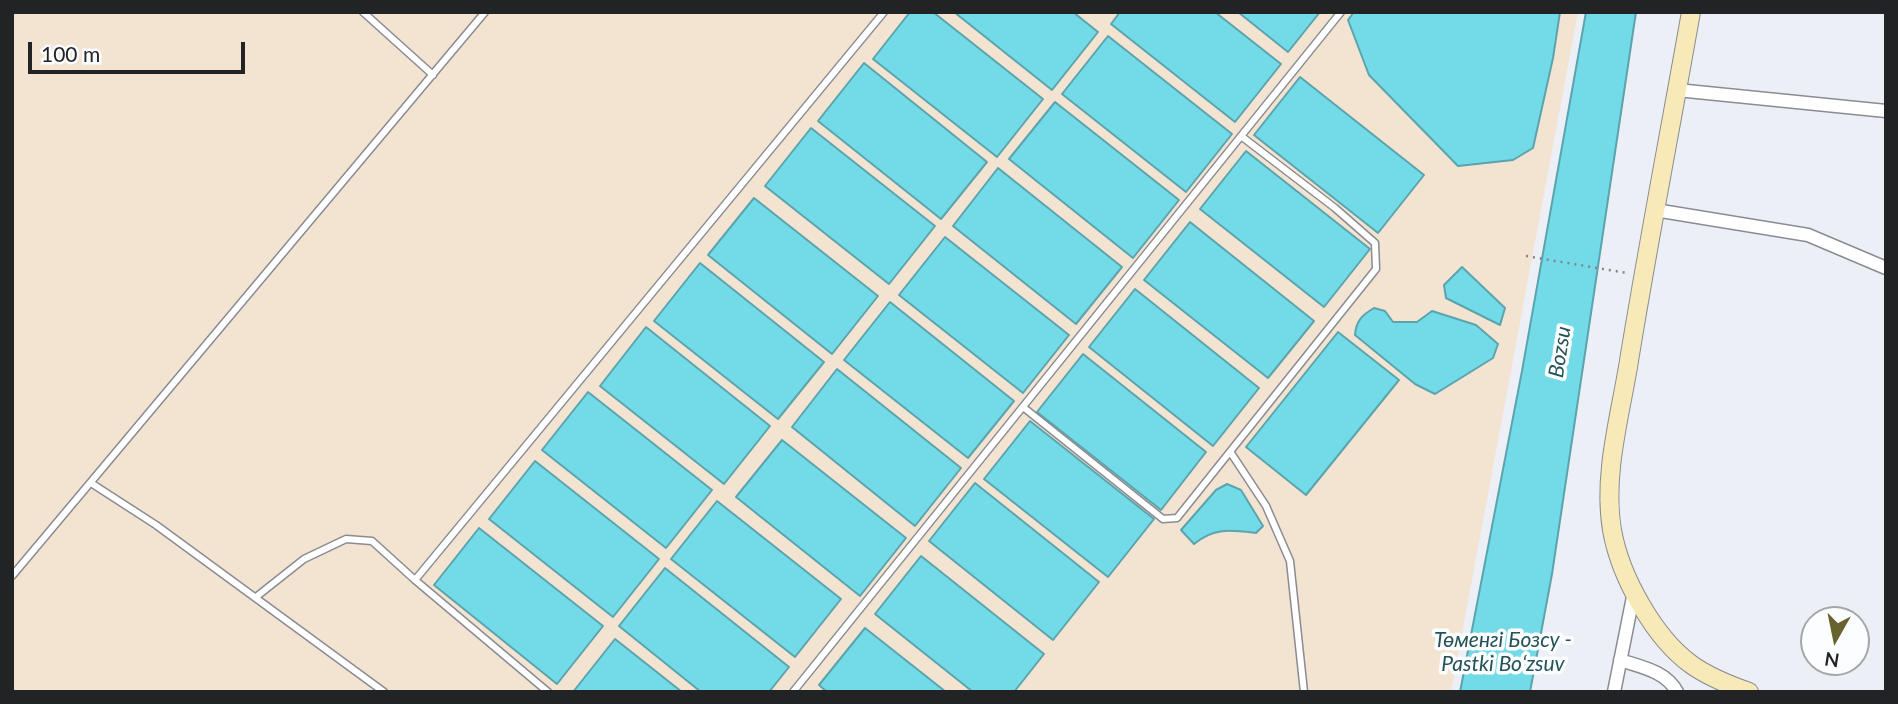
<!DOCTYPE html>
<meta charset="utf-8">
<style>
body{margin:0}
#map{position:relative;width:1898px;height:704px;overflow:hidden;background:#edeff6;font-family:Lato,sans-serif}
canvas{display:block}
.frame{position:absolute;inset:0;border:14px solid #222325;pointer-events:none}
.north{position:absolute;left:1800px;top:606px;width:70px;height:70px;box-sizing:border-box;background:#fcfdfe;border:2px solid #a5a6a7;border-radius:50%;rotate:189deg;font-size:19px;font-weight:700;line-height:28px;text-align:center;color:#222325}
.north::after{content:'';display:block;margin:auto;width:24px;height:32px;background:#68622e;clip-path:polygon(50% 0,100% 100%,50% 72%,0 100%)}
.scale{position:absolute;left:28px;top:42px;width:217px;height:32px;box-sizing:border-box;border:4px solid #222325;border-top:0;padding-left:9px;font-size:21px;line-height:24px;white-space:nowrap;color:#222325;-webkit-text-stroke:5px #fcfdfe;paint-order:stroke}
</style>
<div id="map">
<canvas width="1898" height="704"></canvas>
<div class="frame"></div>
<div class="north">N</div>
<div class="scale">100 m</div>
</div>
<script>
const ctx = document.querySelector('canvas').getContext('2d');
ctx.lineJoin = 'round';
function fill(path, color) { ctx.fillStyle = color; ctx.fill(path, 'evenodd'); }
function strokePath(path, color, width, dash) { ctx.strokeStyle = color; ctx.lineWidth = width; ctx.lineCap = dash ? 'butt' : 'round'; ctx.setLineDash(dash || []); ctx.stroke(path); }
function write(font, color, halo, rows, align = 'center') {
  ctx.font = font + ' Lato,sans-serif'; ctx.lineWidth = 7; ctx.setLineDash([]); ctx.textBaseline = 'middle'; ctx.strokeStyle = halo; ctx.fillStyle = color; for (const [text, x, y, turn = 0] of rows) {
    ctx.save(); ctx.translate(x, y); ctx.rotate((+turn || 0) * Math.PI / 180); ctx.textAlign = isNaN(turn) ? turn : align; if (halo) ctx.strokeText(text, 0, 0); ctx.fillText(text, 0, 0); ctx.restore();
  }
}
fill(new Path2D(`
 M12,12H1578L1451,692H12Z`), '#f3e3d1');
const water = new Path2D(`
 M910,12H933L1043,99L997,157L873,59Z
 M954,12H1073L1098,32L1052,90Z
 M1120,12H1215L1281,64L1235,122L1111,24Z
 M1238,12H1320L1288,52Z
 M1354,12H1560L1553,58L1533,148L1513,160L1458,166L1369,75L1348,20Z
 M1586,12H1636L1552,574L1530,692H1460L1522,371Z
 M1108,36L1232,134L1186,192L1062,94Z
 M864,63L987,162L941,219L818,121Z
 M1300,77L1424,175L1378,233L1254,135Z
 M1055,102L1179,200L1133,258L1009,159Z
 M811,128L935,226L889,284L765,186Z
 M1246,151L1370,249L1324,307L1200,209Z
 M998,168L1122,267L1076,324L953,226Z
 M754,198L878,296L832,354L708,255Z
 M1190,222L1314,321L1268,378L1144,280Z
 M945,237L1069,335L1023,393L899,295Z
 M700,263L824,362L778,419L654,321Z
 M1462,267L1505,308L1500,325L1446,298L1444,285Z
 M1135,289L1259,388L1213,446L1089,347Z
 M890,302L1014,401L968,458L844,360Z
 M1374,308L1385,311L1393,322H1417L1432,311L1476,325L1498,344L1493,358L1435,394L1415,384L1355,335C1356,321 1362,315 1374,308Z
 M646,327L770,426L724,484L600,386Z
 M1338,332L1399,380L1306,495L1246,447Z
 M1083,354L1206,452L1161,510L1037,412Z
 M837,369L961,468L915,526L792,427Z
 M588,392L712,490L666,548L542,450Z
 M1030,421L1154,519L1108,577L984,479Z
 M782,440L906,538L860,596L736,497Z
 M535,461L659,559L613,617L489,519Z
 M975,483L1099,582L1053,640L929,541Z
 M1227,484L1241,490L1263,526L1256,533C1231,530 1214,527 1194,544L1181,530L1216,490Z
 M717,501L841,599L795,657L671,559Z
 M479,528L603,626L557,684L434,585Z
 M921,556L1044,654L1014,692H973L875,614Z
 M665,568L789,667L769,692H701L619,626Z
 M865,628L946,692H827L819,685Z
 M615,639L682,692H573Z`);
fill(water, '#73dbe8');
strokePath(water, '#5ba4ae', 2);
const service = new Path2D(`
 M363,12L433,75
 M1023,407L1163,519L1177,518L1376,269L1375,243L1335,208L1241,136
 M1231,453L1266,506L1290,561L1304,692
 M91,483L156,525L384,692
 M12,576L485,12
 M415,580L884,12
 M256,597L304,559L346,539L372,541L415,580L548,692
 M793,692L1341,12`);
const minor = new Path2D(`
 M1677,90L1886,111
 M1655,210L1808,235L1886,268
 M1620,660C1641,667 1666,671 1677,692
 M1614,692L1634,592`);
const secondary = new Path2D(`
 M1691,12C1670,131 1647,249 1628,367C1619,420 1603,477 1612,530C1620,576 1654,638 1692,665C1709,677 1729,685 1749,692`);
strokePath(service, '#8a8c93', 9);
strokePath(minor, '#8a8c93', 15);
strokePath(secondary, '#8a8c93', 20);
strokePath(new Path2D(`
 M1526,256L1627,273`), '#848589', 2.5, [2, 5]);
strokePath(service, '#fff', 6);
strokePath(minor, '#fff', 12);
strokePath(secondary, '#f8eab8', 18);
write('italic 21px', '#235257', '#fcfdfe', [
 ["Bozsu",1560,352,-81],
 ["Төменгі Бозсу -",1503,640],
 ["Pastki Boʻzsuv",1503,664]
]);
</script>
